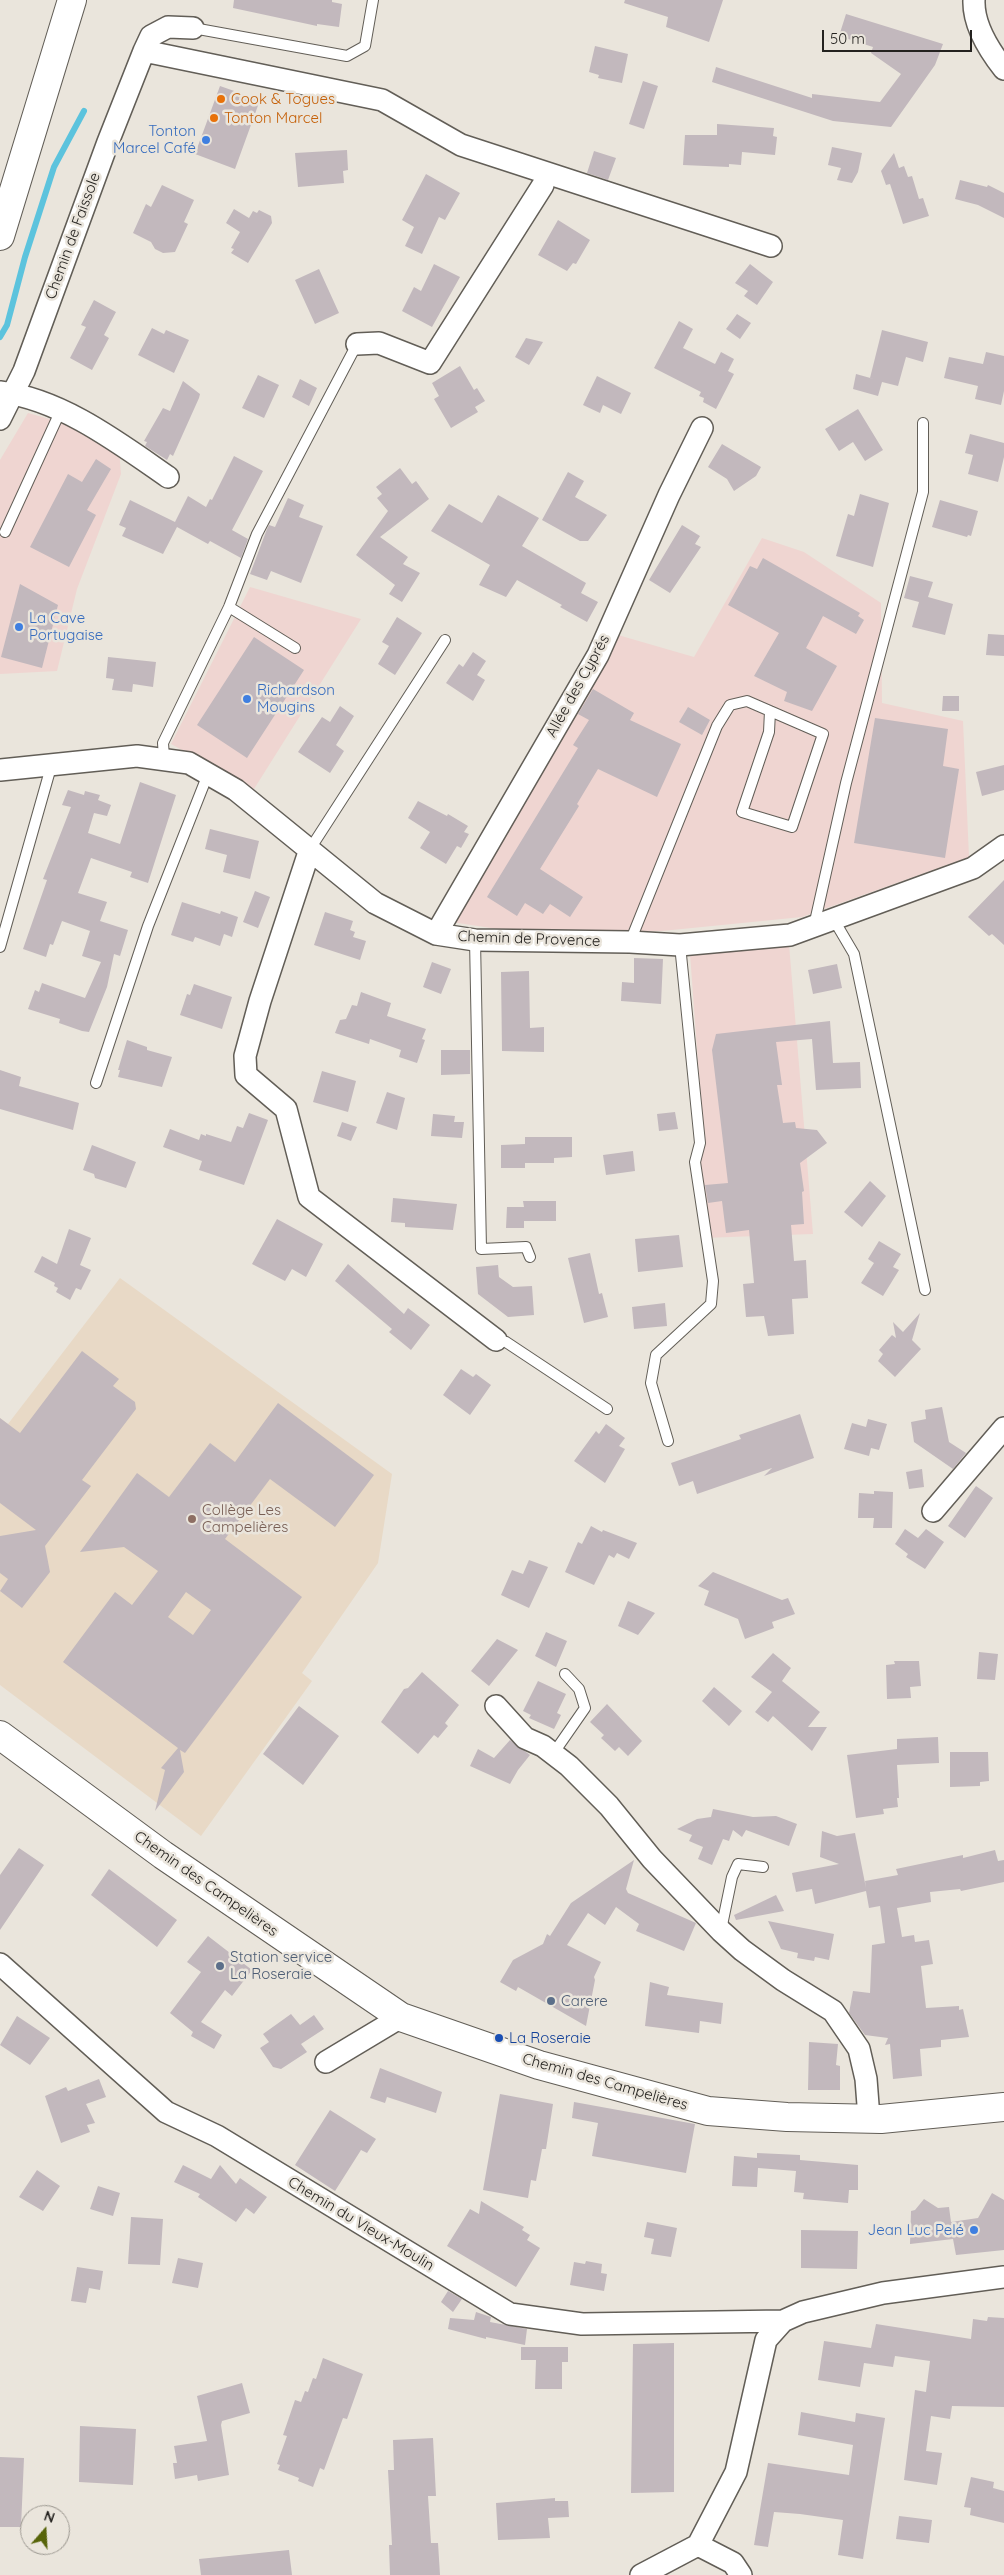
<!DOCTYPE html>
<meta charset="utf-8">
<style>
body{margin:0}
#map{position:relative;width:1004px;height:2575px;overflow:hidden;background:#eae5dc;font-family:Quicksand,sans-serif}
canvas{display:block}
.north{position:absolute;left:20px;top:2505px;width:50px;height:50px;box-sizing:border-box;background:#eae5dc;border:1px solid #9b9790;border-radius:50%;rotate:19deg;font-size:14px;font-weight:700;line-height:20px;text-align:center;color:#24221f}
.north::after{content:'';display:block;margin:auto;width:18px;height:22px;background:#576409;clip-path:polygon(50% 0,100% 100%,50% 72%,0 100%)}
.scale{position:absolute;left:822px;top:30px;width:150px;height:22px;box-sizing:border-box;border:2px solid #24221f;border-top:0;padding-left:6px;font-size:15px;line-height:18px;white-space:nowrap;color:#24221f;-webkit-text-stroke:4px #eae5dc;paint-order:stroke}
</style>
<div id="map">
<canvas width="1004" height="2575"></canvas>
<div class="north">N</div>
<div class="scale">50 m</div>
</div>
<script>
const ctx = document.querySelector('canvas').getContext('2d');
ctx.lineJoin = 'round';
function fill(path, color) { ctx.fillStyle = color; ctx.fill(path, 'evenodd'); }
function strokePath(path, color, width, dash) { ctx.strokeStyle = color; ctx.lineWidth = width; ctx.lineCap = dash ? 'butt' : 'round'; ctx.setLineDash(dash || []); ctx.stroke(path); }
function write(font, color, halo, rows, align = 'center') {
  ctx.font = font + ' Quicksand,sans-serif'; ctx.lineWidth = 5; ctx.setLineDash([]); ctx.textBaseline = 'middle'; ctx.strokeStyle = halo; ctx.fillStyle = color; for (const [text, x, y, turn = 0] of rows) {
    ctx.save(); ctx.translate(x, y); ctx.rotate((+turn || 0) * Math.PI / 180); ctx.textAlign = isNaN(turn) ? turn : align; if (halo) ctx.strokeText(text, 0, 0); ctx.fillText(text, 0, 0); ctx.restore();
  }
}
fill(new Path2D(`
 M28,413L78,427L119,449L121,474L77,589L57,671L0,674V460Z
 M762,538L804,552L881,603L882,703L963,721L969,857L802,917L662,931L613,932L523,933L452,922L618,635L694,657Z
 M250,587L361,619L254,789L171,744Z
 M789,944L813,1234L703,1238L692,1177L704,1144L690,954Z`), '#efd5d1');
fill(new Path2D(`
 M120,1278L392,1474L378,1563L302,1673L312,1681L201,1836L0,1685V1418L8,1424Z`), '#e8d9c6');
strokePath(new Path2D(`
 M0,337L7,325L25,257L54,167L84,111`), '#5cc3dd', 6);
fill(new Path2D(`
 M234,0H332V2L342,4L339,27L317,24V26L233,8Z
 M625,0H723L709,42L666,27L668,17L624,3Z
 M846,14L943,44L935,65L891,127L833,121L712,82L716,67L812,98V94L880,102L901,74L871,53L873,47L839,36Z
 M595,46L628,54L622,83L598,78L599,75L589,72Z
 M643,81L658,86L644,129L629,124Z
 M220,86L260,100L235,169L195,154Z
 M717,124L774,128L773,136L777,137L775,155L742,152L741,165L729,164V167L683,165L685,135H717Z
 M832,147L862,153L858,172L852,183L837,180L841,168L828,165Z
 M347,150L348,170L343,171L344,183L298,187L295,153Z
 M594,151L616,158L608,180L587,173Z
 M894,153L899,168L904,166L908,177L912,176L919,199L923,198L929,216L903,224L890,184L886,185L881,171Z
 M426,174L460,193L445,220L439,217L422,254L405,246L414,227L402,220Z
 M960,180L987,187L988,185L1004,193V218L978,205L955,199Z
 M162,185L194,200L184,222L188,224L175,252L163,253L155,249L151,242L133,233L146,204L151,207Z
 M234,209L249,218L253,211L257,213L259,210L271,216L272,223L248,263L231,253L234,249L231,248L240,232L226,223Z
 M558,220L590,240L576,264L573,263L567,271L538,255Z
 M434,264L460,277L432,327L402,311L414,287L421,291Z
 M750,264L773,282L757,305L744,296L748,291L735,283Z
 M319,269L339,313L315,324L295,280Z
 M94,300L116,312L104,335L109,338L92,370L70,358L86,327L81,325Z
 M737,314L751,323L740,339L726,329Z
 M679,321L693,329L683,348L715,364L721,352L734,359L728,371L734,374L716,409L703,402L704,398L699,396L701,392L654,368Z
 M152,328L164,334L166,330L189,340L174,373L138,355Z
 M882,330L928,342L923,362L906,357L898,386L882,382L878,396L853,389L856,374L874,379L870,378Z
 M526,338L543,342L529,365L515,357Z
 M986,352L1004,356V391L1001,405L975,399L978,386L944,378L949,357L983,364Z
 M460,366L474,390L477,388L485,401L475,407L478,412L451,428L434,399L439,396L432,383Z
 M258,375L279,385L264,418L242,408Z
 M597,376L631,393L621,414L603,405L600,413L583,405Z
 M300,379L317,388L309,406L292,397Z
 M183,381L200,394L199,398L173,456L170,454L167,460L145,446L147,442L144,441L163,408L170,411Z
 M858,409L883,450L865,461L853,442L839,451L825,429Z
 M970,434L1004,443V457L998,482L968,474L973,455L965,453Z
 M722,444L761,467L756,476L734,491L727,479L708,467Z
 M234,456L263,471L232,530L248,539L241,558L210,541L208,544L177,527L163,554L122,536L126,528L119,525L130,500L175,522L188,496L206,507L210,499L212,500Z
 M96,459L111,469L87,510L96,515L69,567L30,547L68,474L82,482Z
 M400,468L412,484L416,481L429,499L380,537L408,557L403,564L420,573L402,602L389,594L395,585L356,555L388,511L377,498L382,494L376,487Z
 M568,472L584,481L575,497L607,515L588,541H580L542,520Z
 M860,494L889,503L873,567L836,556L848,514L854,516Z
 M498,495L539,518L522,546L586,583L581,593L598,602L587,622L560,607L562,605L517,580L506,597L479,585L490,565L431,531L449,504L482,523Z
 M288,498L304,505L299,517L323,526L301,583L271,571L267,580L250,574L267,529L269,525L275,527Z
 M940,500L978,511L971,536L968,535L967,537L932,527Z
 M682,525L700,536L695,544L701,547L670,593L649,580Z
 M763,558L860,613L858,616L864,620L856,634L823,616L806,648L837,666L812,711L784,701L787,692L754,676L779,633L728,605L750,566L757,569Z
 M910,576L933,582L928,597L953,604L945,635L912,627L919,602L904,598Z
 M20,584L58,605L42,668L1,657Z
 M397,617L422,633L395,675L378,664L389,646L382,642Z
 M988,634L1004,635V656L986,655Z
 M254,637L304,670L247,758L197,725Z
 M473,652L486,661L477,675L485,680L473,701L446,683L459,664L463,667Z
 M108,657L156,662L153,687L133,684L132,692L112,690L114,679L106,678Z
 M593,689L634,713L630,720L681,744L657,797L598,769L577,804L579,806L540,869L583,897L570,917L550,904L543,914L525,903L517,916L487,897L578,748L573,745L589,720L578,714Z
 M943,696H959V711H942Z
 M340,706L354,716L336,745L344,751L330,773L298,752L322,717L330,722Z
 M688,707L710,720L702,735L679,722Z
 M875,718L948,729L943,766L959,769L945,858L854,843Z
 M1004,765V790L982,796L976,772Z
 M140,782L176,795L148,883L130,877L132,872L91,858L78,893L107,902L100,921L128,930L120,956L114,954L107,987L89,1032L82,1031L59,1023L60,1019L28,1009L35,990L39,992L42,983L85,998L101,962L82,956L90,931L62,921L53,945L50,944L46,957L23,949L47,880L43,879L71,807L62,805L68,790L84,795L85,791L100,795L98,800L111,805L107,816L94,813L88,833L120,844Z
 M418,801L447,816L448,814L468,826L464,832L469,834L461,848L457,846L446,864L420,848L430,832L408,818Z
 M210,829L259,841L250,879L223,872L227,855L205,849Z
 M1004,880V945L992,934L989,936L968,917Z
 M255,891L270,897L258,928L243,922Z
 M182,902L220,914L221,911L238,917L232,937L224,934L220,946L195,937L193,942L171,935Z
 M325,912L353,921L350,930L355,932L353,937L366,941L360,960L314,945Z
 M634,958L663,959L661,1004L621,1001L622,982L634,983Z
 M432,962L451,969L441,994L423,987Z
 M837,964L842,988L813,994L808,970Z
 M529,971L530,1028L544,1027V1052L502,1051L501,972Z
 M194,984L232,997L222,1029L180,1015L187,994L190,995Z
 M361,992L391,1003L387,1016L426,1029L422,1039L425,1040L417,1063L399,1057L401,1050L370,1039L369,1044L335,1033L340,1020L346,1019L352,1005L357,1006Z
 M830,1021L833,1063L860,1062L861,1088L816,1090L812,1039L776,1042L782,1085H777L783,1123L795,1122L796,1128L817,1130L827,1143L800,1163L804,1191L802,1192L804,1224L791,1225L794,1261L806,1260L808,1298L792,1299L794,1334L768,1336L764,1316L746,1317L743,1284L754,1283L749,1230L726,1233L722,1201L708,1203L705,1185L728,1183L712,1050L716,1034Z
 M127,1040L147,1047V1050L172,1057L162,1087L118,1077L120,1070H118Z
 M441,1050H470V1074L441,1075Z
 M0,1070L21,1077L19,1086L79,1103L73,1130L0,1109Z
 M322,1071L356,1081L348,1112L313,1102Z
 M387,1092L405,1098L397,1130L376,1123Z
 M675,1112L678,1129L659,1131L657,1114Z
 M249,1113L268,1120L244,1185L199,1170L202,1161L163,1147L170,1129L199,1140L201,1134L206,1136V1134L231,1142L237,1126L243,1128Z
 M433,1114L455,1116L454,1122H464L462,1138L431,1136Z
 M342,1122L357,1127L351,1141L337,1136Z
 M525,1137H572V1157L554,1158V1163H525V1168H501V1145L525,1144Z
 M92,1145L136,1162L126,1188L95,1178L94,1174L83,1170Z
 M633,1151L635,1171L606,1175L603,1155Z
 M870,1181L886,1196L862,1227L844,1212Z
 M393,1198L457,1204L453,1230L405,1227V1223L391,1222Z
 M523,1201H556V1221H524V1208V1228H506L507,1207H524Z
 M277,1219L323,1244L306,1277L292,1269L285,1281L252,1264Z
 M69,1229L91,1238L80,1265L91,1270L81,1290L76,1288L70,1300L56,1292L58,1288L54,1286L55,1283L34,1272L42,1256L57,1264Z
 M679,1235L683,1267L638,1272L635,1239Z
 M879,1241L901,1254L893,1267L899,1270L883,1296L861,1283L874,1263L868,1259Z
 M590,1253L599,1294L602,1293L608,1317L584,1323L568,1258Z
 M348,1264L404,1314L408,1308L430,1325L411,1350L389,1332L392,1329L335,1281Z
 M498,1265L499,1277L513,1287L532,1286L534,1315L508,1317L478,1294L476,1267Z
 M665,1303L667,1326L634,1329L632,1307Z
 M920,1313L912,1340L921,1349L895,1377L878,1361L883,1354L879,1350L892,1335L896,1338L893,1322L903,1332Z
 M82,1351L119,1379L113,1386L135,1402L136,1409L82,1480L91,1486L45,1546L50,1572L22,1608L0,1591L8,1579L0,1573V1536L36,1530L0,1503V1418L20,1433Z
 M461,1369L473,1377L476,1374L491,1385L470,1415L443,1395Z
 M278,1403L374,1475L335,1527L270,1479L225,1539L302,1597L185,1753L180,1750L184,1772L155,1811L165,1770L161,1768L178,1748L63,1662L115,1592L132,1605L158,1571L124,1547L80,1552L137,1473L169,1497L210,1443L235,1462ZM186,1592L211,1610L193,1635L168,1617Z
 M942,1407L949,1442L966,1453L953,1469L914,1442L911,1422L926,1419L925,1410Z
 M800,1414L814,1458L764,1476L772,1468L697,1494L693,1481L679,1486L671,1463L741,1439L739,1435Z
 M868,1419L887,1424L879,1450L871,1448L869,1456L844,1449L852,1423L866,1427Z
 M606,1424L625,1438L619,1446L625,1449L605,1483L574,1461L596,1431L599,1434Z
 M922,1469L924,1487L909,1489L906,1472Z
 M976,1486L993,1498L965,1538L948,1526Z
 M874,1491L893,1492L892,1528H873L874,1518H858L859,1493L874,1494Z
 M591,1526L602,1532L603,1530L637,1543L629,1559L617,1553L614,1558L609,1555L594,1585L565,1572L578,1542L582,1544Z
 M905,1529L918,1538L926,1529L944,1542L925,1569L906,1557L908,1554L895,1544Z
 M529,1560L548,1567L529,1608L501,1595L512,1570L523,1574Z
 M713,1572L782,1600L788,1598L795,1614L772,1622L774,1628L745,1639L738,1619L704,1605L709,1591L698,1586Z
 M628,1601L655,1613L638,1635L618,1626Z
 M546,1632L567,1641L556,1667L535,1656Z
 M497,1639L518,1650L489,1686L471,1671Z
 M979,1652L998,1654L995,1680L977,1679Z
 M773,1653L791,1668L782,1681L820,1712L808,1727H827L812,1751L773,1716L768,1722L755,1712L772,1692L751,1677Z
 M894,1661H919L921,1686L910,1687L911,1698L887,1699L886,1665L895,1664Z
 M422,1672L459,1705L445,1723L448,1726L438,1738L434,1735L418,1754L381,1722L404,1689L408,1688Z
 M538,1681L566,1694L557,1713L561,1715L554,1729L529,1718L531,1715L523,1711Z
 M714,1687L742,1711L729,1726L702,1701Z
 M607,1704L642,1741L628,1756L619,1747L615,1751L601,1738L604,1735L590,1722Z
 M299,1706L339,1736L303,1785L263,1754Z
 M938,1737L939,1763L897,1765L899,1798H897L898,1807L883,1809L884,1814L856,1818L847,1755L897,1749V1739Z
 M510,1740L530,1755L518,1770L510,1784L470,1766L478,1749L494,1758Z
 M950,1752H988L989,1781L980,1782V1786L950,1787Z
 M713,1809L753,1817L776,1816L797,1824L789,1846L746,1830L742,1837L733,1830L729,1841L723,1839L712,1865L698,1859L703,1847L689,1841L692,1835L677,1829L697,1819L711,1817Z
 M822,1831L837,1836L855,1833L866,1888L865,1881L898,1875L896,1869L963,1855V1858L995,1850L998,1861L1004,1860V1882L961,1891L960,1889L930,1892L931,1902L897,1908L902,1937L914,1935L915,1942L929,1940L933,1964L921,1966L926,2008L959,2006V2010L963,2009L969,2037L941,2040V2047L920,2049L922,2076L893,2079L890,2044L885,2045L888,2038L865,2035L849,2013L853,1991L870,1993L872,1945L885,1943L880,1906L869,1908L866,1891L815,1904L812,1889L796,1892L792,1873L839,1864L820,1857Z
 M19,1848L44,1865L0,1930V1875Z
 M634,1860L626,1889L628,1893L696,1923L684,1951L636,1931L639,1924L616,1907L605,1925L588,1913L567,1945L601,1962L594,1977L595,1980L586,2026L518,1987L516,1991L500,1982L513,1960L543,1944L547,1934L550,1936L571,1903Z
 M109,1869L177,1920L157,1947L91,1895Z
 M776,1895L784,1911L736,1920L734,1915Z
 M768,1921L834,1934L829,1960L815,1957L814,1961L797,1958L798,1953L781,1949Z
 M208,1936L252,1970L232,1996L225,1990L201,2022L222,2035L214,2049L191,2036L193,2032L170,2013L201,1972L187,1962Z
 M650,1982L669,1987L667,1995L723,2003L721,2024L700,2021L699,2033L645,2026Z
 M291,2014L300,2025L314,2015L324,2029L301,2044L307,2052L281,2069L273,2067L260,2048L269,2042L263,2034Z
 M17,2016L50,2038L30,2065L0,2045Z
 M809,2042L838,2044L836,2065L840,2066V2090H808Z
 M380,2068L442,2092L436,2113L387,2097L385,2103L370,2098Z
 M99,2079L106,2097L86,2104L95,2123L87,2125L90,2132L61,2143L45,2096L66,2087L68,2091Z
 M500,2094L553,2104L546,2149H542L536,2181L531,2180L528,2198L483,2190Z
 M574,2102L695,2124L686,2173L592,2156L598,2123L572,2118Z
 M330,2110L376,2139L367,2153L361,2150L335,2191L295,2165Z
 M757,2153L800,2155V2160L858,2165V2190H849L848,2203L803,2199L804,2193L794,2192L796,2171L758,2168L757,2187L732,2186L734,2156L757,2158Z
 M183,2165L211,2179L220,2165L236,2184L240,2178L267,2197L254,2214L246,2208L236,2222L198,2197L200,2194L174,2182Z
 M37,2170L60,2186L43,2211L19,2197Z
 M98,2186L120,2193L113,2216L90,2209Z
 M992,2193L1004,2200V2250L956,2255L953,2239L910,2244L911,2211L915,2210L924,2199L938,2208L949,2207L951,2222L978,2218Z
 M481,2201L524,2227L522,2230L530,2235L527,2240L540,2248L516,2287L447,2246L470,2209L479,2214Z
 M131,2217L163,2219L160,2265L128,2264Z
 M647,2222L677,2228L671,2257L651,2254L654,2239L644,2237Z
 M801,2230L858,2231L857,2269L801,2268Z
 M178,2258L203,2263L198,2288L172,2283Z
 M586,2261L602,2264L601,2273L607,2274L604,2291L570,2285L574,2262L585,2264Z
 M77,2267L103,2271L100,2290L89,2288L86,2303L71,2301Z
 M448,2291L462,2299L453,2312L441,2302Z
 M476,2312L491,2317L490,2322L527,2329L525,2345L486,2337V2339L448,2329L450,2318L474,2320Z
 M988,2317L1004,2318V2407L952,2406L950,2419L931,2416L926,2451L942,2453L937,2485L904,2480L915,2390L926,2392L930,2361L895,2356L893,2367L864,2363L860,2387L818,2380L824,2341L871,2348L876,2324L971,2339L973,2319L987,2321Z
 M674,2343V2492L631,2493L633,2344Z
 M521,2347H568V2362H562V2389H535L536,2360H521Z
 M323,2358L363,2374L347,2419L343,2418L324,2470L320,2468L313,2487L298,2481L299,2478L278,2470L280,2465L277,2464L287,2436L283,2435L295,2400L301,2402L305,2391L308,2392L313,2378L316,2379Z
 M242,2383L250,2413L222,2421L221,2425L229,2475L198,2481L197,2475L175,2479L173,2463H177L174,2446L207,2441L197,2396Z
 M801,2412L855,2422L856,2413L885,2418L863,2559L838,2555L843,2520L800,2514L774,2512L768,2547L754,2545L768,2463L849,2475L853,2445L798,2435Z
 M80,2426L136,2429L133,2485L79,2482Z
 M433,2438L436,2496H428L431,2543H438L440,2575H390L389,2545H392L388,2470H394L393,2440Z
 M0,2457L24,2458L21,2527H0Z
 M971,2477L994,2482L993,2488L1004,2491V2523L970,2515L971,2508L964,2507Z
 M555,2498V2501H568L569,2517L548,2518L550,2538L498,2540L496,2503Z
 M899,2516L932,2520L929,2543L896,2539Z
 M289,2550L292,2575H201L199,2559Z`), '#c2b8bd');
const service = new Path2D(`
 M193,28L347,56L365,46L373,0
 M5,532L60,412
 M229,607L295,648
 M164,758L163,743L229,607L257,534L357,344
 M310,849L445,640
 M834,920L854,954L925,1290
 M814,926L846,783L923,492V423
 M475,940L481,1249L526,1247L530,1257
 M630,942L717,726L730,705L747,701L823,734L792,827L742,812L769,732L770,711
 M0,947L49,774L48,765
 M96,1083L148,926L208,774
 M496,1340L506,1342L607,1409
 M668,1441L651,1383L656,1355L711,1304L713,1281L695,1162L700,1143L680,945
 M553,1754L585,1708L579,1689L565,1674
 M721,1930L732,1877L738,1864L763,1867`);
const minor = new Path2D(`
 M974,0C973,25 989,50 1004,69
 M144,51L382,100L461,145L771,246
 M357,344L379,343L430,363L543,185
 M0,392C61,399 119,443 168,477
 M0,419L24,371L108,142L144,51L151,36L168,27L193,28
 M0,770L137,756L189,763L236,790L375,903L436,934L475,940L630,942L680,945L790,935L973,868L1004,846
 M310,849L260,1001L245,1056L246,1075L286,1109L309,1197L496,1340
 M436,934L598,655L669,495L702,428
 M933,1511L1004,1428
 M496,1706L525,1738L543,1746L569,1766L609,1806L652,1859L721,1931L742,1950L783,1980L833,2011L859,2049L866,2079L869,2118
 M0,1964L166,2112L217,2136L510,2314L582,2324L783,2321
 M326,2062L401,2017
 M698,2545L733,2563L741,2575
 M641,2575L698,2545L736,2472L766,2340L783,2321L803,2312L883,2293L1004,2277`);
const secondary = new Path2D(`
 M0,236L72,0
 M0,1735L163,1855L401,2017L539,2065L708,2111L787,2117L881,2119L1004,2107`);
strokePath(service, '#625e57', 12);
strokePath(minor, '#625e57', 24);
strokePath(secondary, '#625e57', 30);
strokePath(service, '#fff', 10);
strokePath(minor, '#fff', 21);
strokePath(secondary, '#fff', 28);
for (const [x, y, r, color] of [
 [221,99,5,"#e8710a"],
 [214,118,5,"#e8710a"],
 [206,140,5,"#3f7fe0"],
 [19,627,5,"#3f7fe0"],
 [247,699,5,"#3f7fe0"],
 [192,1519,5,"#8d6e63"],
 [220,1966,5,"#5c6f8a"],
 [551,2001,5,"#5c6f8a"],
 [499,2038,5,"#1a4fb4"],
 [974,2230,5,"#3f7fe0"]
]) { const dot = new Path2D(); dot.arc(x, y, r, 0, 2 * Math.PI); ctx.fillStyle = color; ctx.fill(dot); strokePath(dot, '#eae5dc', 2); }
write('15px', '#c56008', '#eae5dc', [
 ["Cook & Togues",231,99],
 ["Tonton Marcel",224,118]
], 'left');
write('15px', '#366cbe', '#eae5dc', [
 ["Tonton",196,131],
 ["Marcel Café",196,148],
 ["La Cave",29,618,"left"],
 ["Portugaise",29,635,"left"],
 ["Richardson",257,690,"left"],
 ["Mougins",257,707,"left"],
 ["Jean Luc Pelé",964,2230]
], 'right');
write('15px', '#24221f', '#eae5dc', [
 ["Chemin de Faissole",73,236,-70],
 ["Allée des Cyprés",578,686,-61],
 ["Chemin de Provence",529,939,2],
 ["Chemin des Campelières",206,1884,35],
 ["Chemin des Campelières",605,2082,16],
 ["Chemin du Vieux-Moulin",361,2224,31]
]);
write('15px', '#785e54', '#eae5dc', [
 ["Collège Les",202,1510],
 ["Campelières",202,1527]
], 'left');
write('15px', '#4e5e75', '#eae5dc', [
 ["Station service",230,1957],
 ["La Roseraie",230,1974],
 ["Carere",561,2001]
], 'left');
write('15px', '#164399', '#eae5dc', [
 ["La Roseraie",509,2038]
], 'left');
</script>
